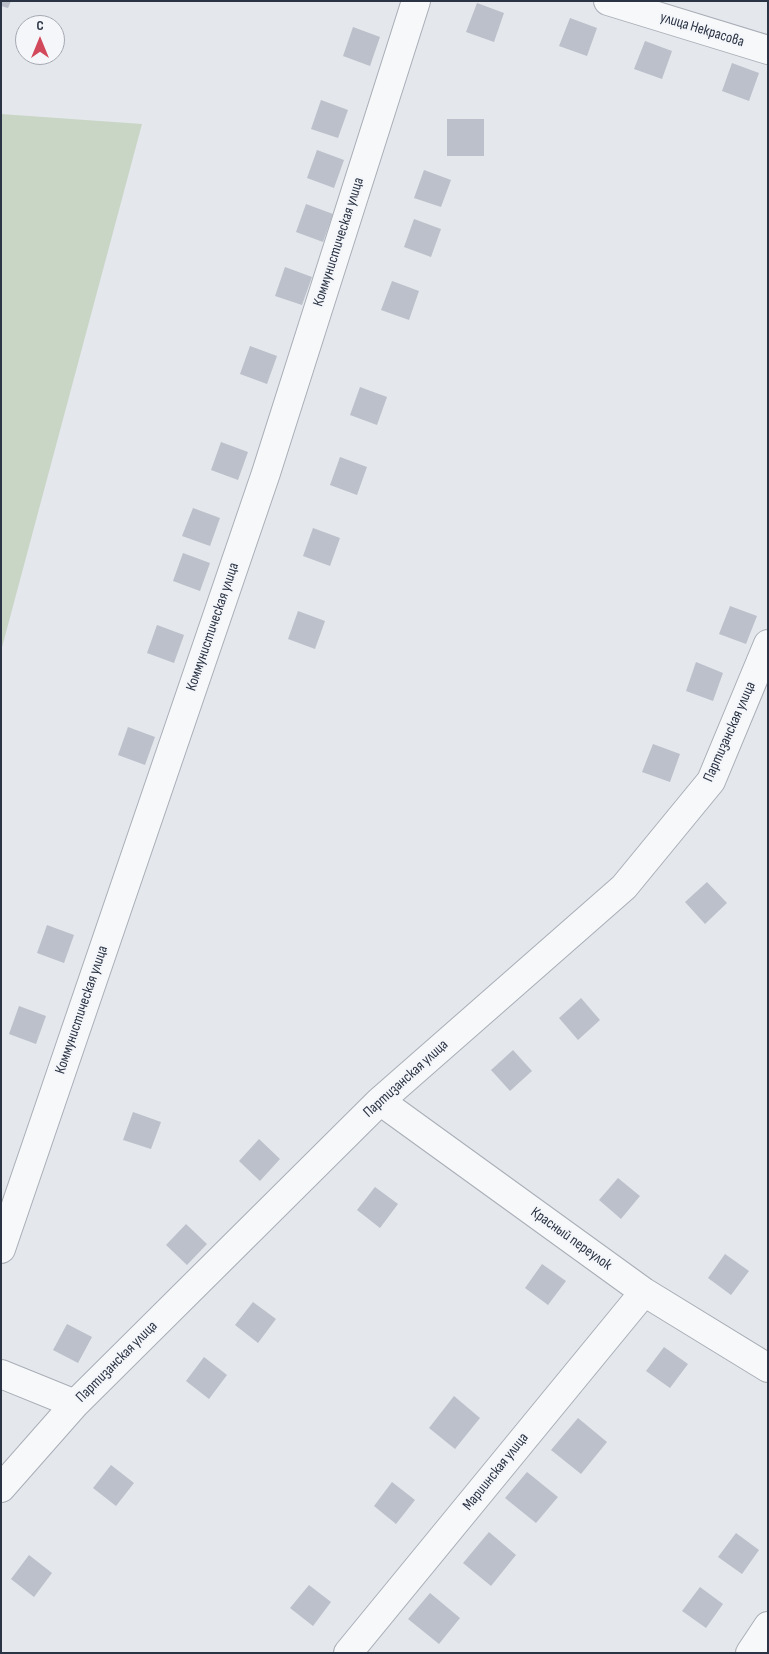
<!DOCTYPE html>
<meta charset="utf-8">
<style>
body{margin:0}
#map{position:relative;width:769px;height:1654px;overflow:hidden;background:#e4e7ec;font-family:"Sofia Sans Condensed",sans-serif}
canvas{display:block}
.frame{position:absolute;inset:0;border:2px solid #2b3445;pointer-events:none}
.north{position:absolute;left:15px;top:15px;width:50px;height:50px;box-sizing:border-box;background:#f4f6f9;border:1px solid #a4a8b1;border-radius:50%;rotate:0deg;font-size:14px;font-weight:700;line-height:20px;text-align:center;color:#2b3445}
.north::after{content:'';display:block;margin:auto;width:18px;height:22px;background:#d1495b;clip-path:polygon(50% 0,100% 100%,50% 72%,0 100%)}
</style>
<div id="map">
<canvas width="769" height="1654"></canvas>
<div class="frame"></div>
<div class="north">С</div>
</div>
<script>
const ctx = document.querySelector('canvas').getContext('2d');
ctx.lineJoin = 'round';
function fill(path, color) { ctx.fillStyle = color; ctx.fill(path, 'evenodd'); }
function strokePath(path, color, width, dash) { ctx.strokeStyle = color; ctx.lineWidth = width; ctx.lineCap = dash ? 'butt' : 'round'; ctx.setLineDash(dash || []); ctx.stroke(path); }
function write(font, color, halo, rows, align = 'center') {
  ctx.font = font + ' "Sofia Sans Condensed",sans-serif'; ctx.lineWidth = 4.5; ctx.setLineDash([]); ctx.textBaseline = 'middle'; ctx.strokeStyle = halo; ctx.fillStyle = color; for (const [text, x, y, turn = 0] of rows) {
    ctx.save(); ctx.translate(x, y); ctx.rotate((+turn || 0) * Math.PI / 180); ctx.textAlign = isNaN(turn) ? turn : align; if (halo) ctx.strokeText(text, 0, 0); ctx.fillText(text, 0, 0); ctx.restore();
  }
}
fill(new Path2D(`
 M1,114L142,124L1,651Z`), '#c9d6c5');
fill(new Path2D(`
 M1,1H11L8,8L1,6Z
 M477,3L504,13L494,42L466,32Z
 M570,18L597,28L587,56L559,46Z
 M353,27L380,37L370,66L343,56Z
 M645,41L672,51L662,79L634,69Z
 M732,63L759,73L749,101L722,91Z
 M321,100L348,110L338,138L311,129Z
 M447,119H484V156H447Z
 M317,150L344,160L334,188L307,178Z
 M424,170L451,180L441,207L414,198Z
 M306,204L333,214L323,242L296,232Z
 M414,219L441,229L431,257L404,247Z
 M285,267L312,277L302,305L275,296Z
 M392,281L419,291L409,320L381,310Z
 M250,346L277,356L267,384L240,374Z
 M360,387L387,397L377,425L350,415Z
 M221,442L248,452L238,480L211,470Z
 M340,457L367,467L357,495L330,485Z
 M193,508L220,518L210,546L182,536Z
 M313,528L340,538L330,566L303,556Z
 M183,553L210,563L200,591L173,581Z
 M730,606L757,616L746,644L719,634Z
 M298,611L325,621L315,649L288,639Z
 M157,625L184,635L174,663L147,653Z
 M696,662L723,673L713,701L686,691Z
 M128,727L155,737L145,765L118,755Z
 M653,744L680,754L670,782L642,772Z
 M707,882L727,903L705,924L685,902Z
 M47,925L74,935L64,963L37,953Z
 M581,998L600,1020L578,1040L559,1018Z
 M19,1006L46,1016L36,1044L9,1034Z
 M513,1050L532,1071L510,1091L491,1070Z
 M133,1112L161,1122L151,1149L123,1140Z
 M259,1139L280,1159L260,1181L239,1161Z
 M618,1178L640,1196L621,1219L599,1200Z
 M375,1187L398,1204L380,1228L357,1210Z
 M186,1224L207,1244L187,1265L166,1245Z
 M725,1254L749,1271L731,1295L708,1278Z
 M542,1264L566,1281L548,1305L525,1288Z
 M253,1302L276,1319L258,1343L235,1325Z
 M67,1324L92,1337L78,1363L53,1350Z
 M664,1347L688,1364L670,1388L646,1371Z
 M204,1357L227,1375L209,1399L186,1381Z
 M454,1396L480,1418L455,1449L429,1428Z
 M578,1418L607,1442L581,1474L551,1450Z
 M111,1465L134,1483L116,1506L93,1488Z
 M527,1472L558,1497L536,1523L505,1498Z
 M392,1482L415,1500L396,1524L374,1506Z
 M489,1532L516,1555L491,1586L463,1563Z
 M736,1533L759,1550L742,1574L718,1557Z
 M29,1555L52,1573L34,1597L11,1579Z
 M309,1585L331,1602L313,1626L290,1608Z
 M700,1587L723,1604L706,1628L682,1611Z
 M430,1593L460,1618L439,1644L408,1619Z`), '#bbc0ca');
const minor = new Path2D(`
 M608,1L768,50
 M380,1101L644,1292L768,1368
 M1,1249L266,473L416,1
 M1,1374L75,1404
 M1,1488L75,1404L380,1101L624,887L711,781L768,644
 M348,1653L644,1292
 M750,1653L768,1626`);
strokePath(minor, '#a9aeb7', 30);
strokePath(minor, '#f7f8fa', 28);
write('15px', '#2b3445', '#f4f6f9', [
 ["улица Некрасова",702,30,17],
 ["Коммунистическая улица",339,242,-72],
 ["Коммунистическая улица",213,627,-71],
 ["Партизанская улица",730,732,-66],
 ["Коммунистическая улица",82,1010,-71],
 ["Партизанская улица",406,1079,-42],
 ["Красный переулок",571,1239,36],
 ["Партизанская улица",117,1362,-45],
 ["Мариинская улица",496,1472,-51]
]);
</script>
